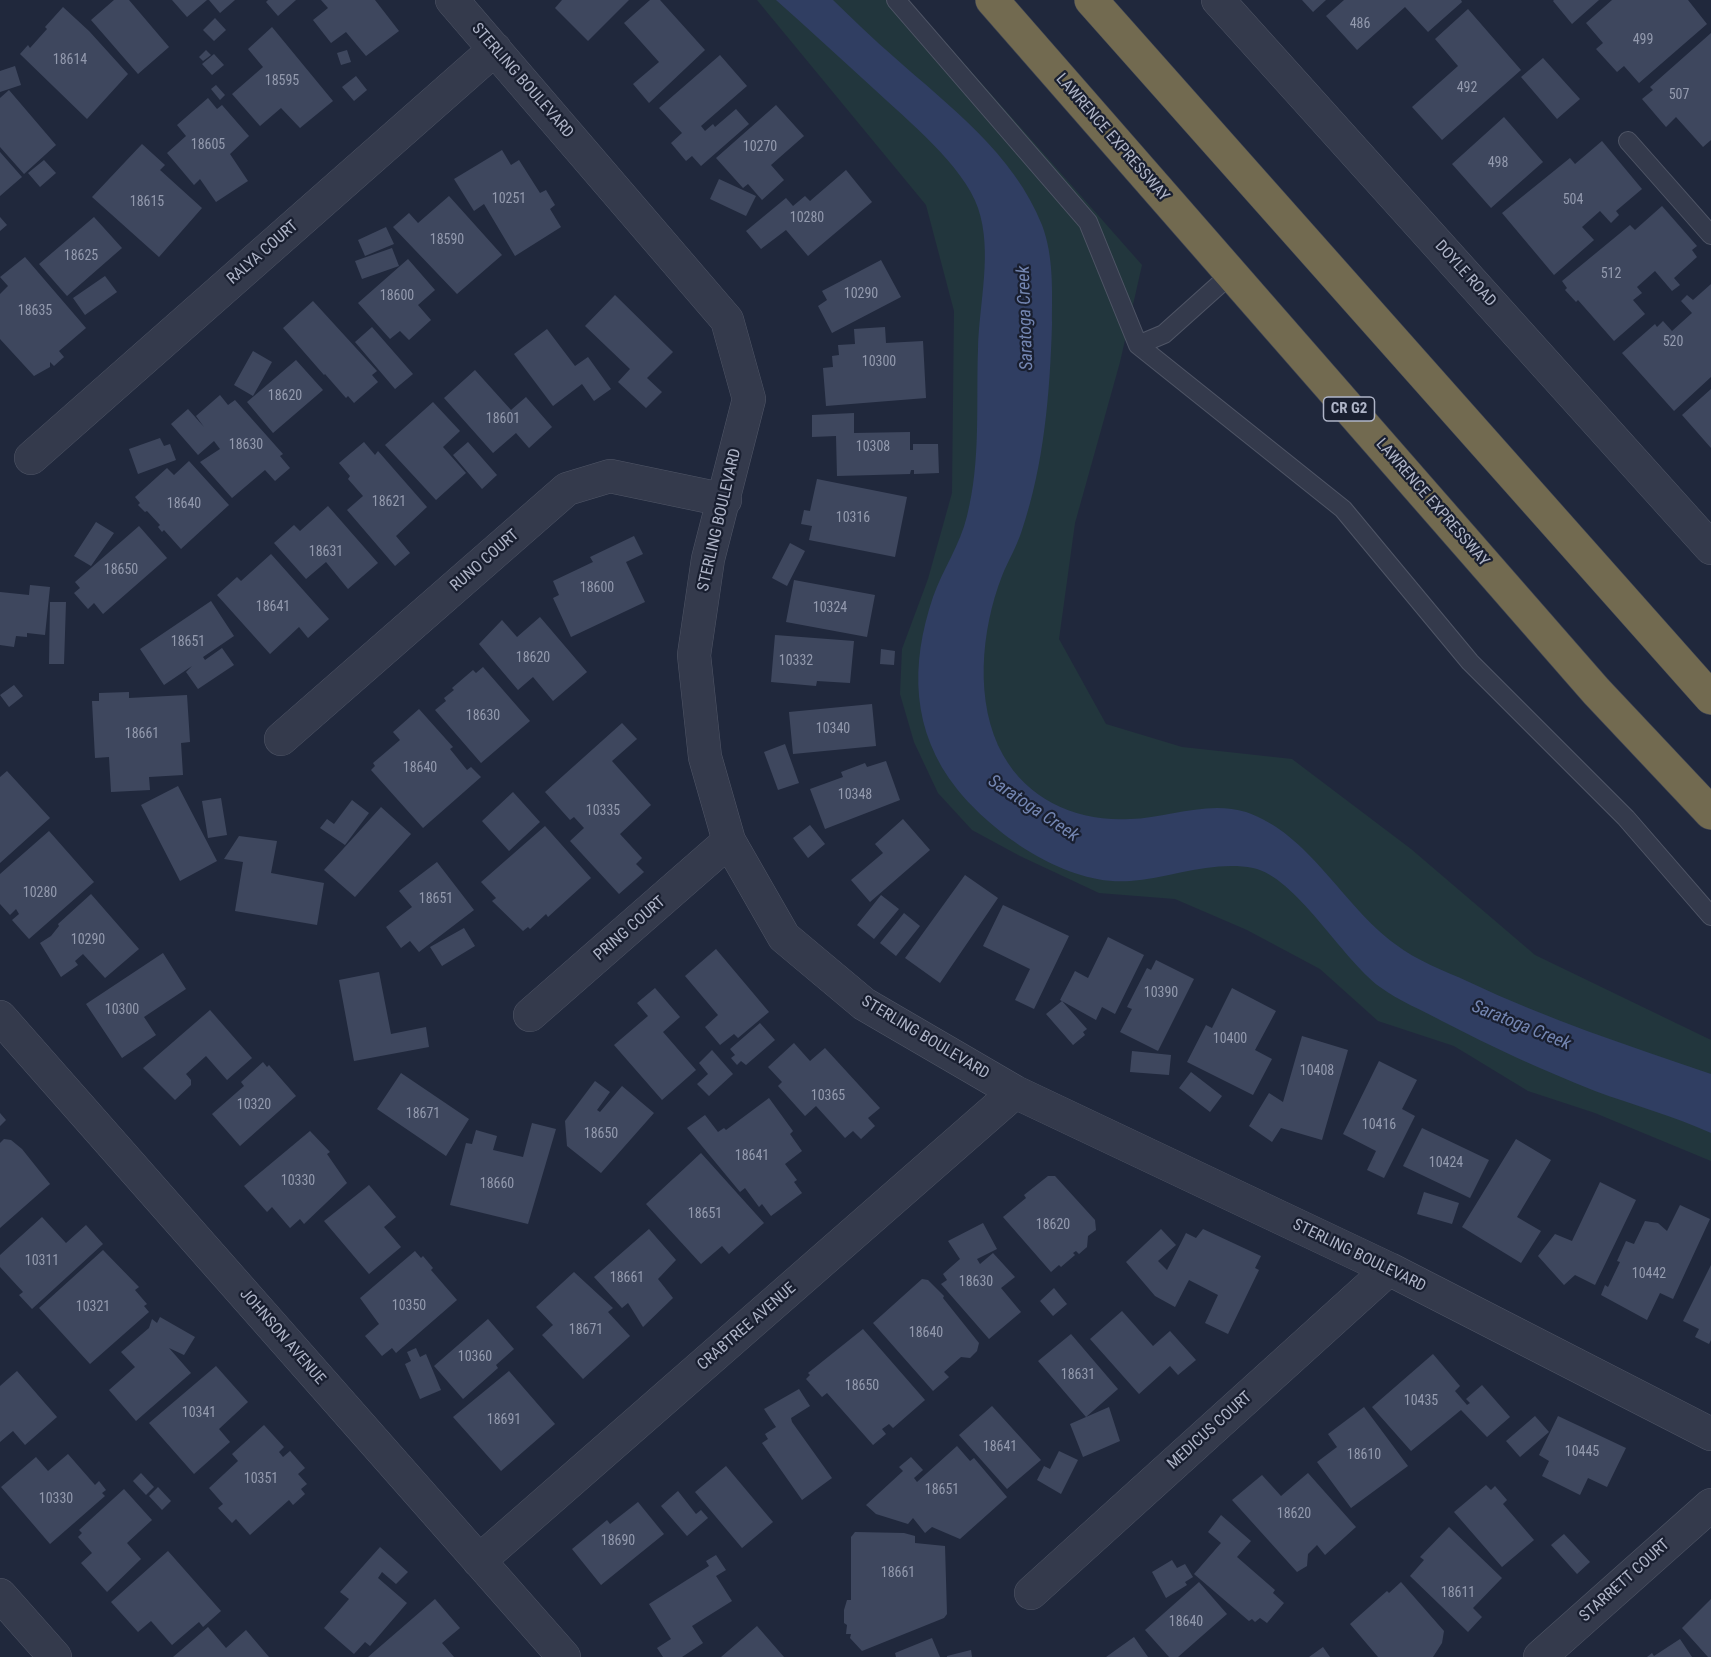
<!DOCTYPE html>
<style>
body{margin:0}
canvas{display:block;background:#20283c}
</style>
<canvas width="1711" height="1657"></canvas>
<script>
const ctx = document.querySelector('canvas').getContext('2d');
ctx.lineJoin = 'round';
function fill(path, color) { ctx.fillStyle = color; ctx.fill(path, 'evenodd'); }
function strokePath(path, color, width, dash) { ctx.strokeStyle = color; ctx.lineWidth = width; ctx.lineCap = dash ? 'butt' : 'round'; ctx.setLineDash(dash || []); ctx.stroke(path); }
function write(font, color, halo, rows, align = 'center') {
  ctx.font = font + ' "Roboto Condensed",sans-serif'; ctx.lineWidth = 4.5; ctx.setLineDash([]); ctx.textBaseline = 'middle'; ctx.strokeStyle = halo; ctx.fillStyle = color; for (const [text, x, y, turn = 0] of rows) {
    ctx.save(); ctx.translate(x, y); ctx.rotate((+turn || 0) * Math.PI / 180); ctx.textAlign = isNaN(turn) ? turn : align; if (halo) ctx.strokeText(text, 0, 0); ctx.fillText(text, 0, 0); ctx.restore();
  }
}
fill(new Path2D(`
 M757,0H908L1142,265L1120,362L1075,523L1059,639L1106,724L1182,747L1292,759L1411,849L1535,955L1711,1040V1161L1595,1113L1528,1091L1454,1046L1378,1021L1320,969L1247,930L1175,899L1099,893L1020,856L972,830L938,793L914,742L900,694L902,649L928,579L952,493L954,311L926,205Z`), '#22363d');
fill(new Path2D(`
 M776,0H833C853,19 873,39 894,57C949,106 1014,154 1042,225C1054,257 1052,291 1052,324C1050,393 1044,465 1022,530C1017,546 1008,561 1002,576C981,630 974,703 1003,755C1029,801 1078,822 1130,819C1167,818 1208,800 1246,812C1310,834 1342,905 1395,944C1417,961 1443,970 1469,982C1547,1019 1629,1046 1711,1074V1133C1674,1116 1633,1105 1595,1091C1542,1070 1492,1047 1442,1021C1422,1010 1399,1001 1380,987C1341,958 1296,877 1253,868C1213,860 1170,878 1130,881C1068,886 995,836 957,789C911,731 910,665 933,597C943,569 960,545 967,516C981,461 976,404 978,349C979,303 993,252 978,208C964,166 906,119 874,89C841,59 809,29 776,0Z`), '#303e62');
fill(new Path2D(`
 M114,0H129L169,47L138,74L91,20Z
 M172,0H207L187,17Z
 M209,0H235L220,13Z
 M268,0H296L278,16L266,2Z
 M321,0H375L399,31L366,56L346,32L331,43L313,20L328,8Z
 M562,0H629L588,41L555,8Z
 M650,0H660L705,50L649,103L633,84L659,62L624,23Z
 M1302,0H1326L1313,12Z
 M1344,0H1461L1462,2L1428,32L1405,7L1357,50L1326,16Z
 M1554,0H1599L1572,24L1553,1Z
 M1612,0H1688L1707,24L1639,83L1624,66L1617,72L1596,49L1603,43L1586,23Z
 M63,7L89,31L128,74L87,119L20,54L28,45L30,48L47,29L45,27Z
 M1468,9L1521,70L1442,140L1412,107L1458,66L1435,39Z
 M215,18L226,30L214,41L203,30Z
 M272,27L333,101L300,128L281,108L260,126L232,94L263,67L248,49Z
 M1711,33V140L1703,147L1676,117L1666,127L1642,99L1653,90L1650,87Z
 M206,50L211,55L203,61L199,57Z
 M347,50L351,62L341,65L337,53Z
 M214,54L224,65L212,75L202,64Z
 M720,55L747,86L701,126L705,131L713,124L715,127L736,109L749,124L701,166L692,156L686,161L671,143L682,133L659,108Z
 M1543,58L1580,99L1557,119L1521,77Z
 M15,66L21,85L0,92V71Z
 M356,76L367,90L354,101L342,87Z
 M216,85L225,95L220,100L211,89Z
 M9,90L56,145L24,174L0,147V98Z
 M208,98L217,109L222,105L249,136L230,154L248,181L216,202L200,179L194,185L167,153L186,136L177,125Z
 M776,105L804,136L771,165L784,180L762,200L748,184L743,188L716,158Z
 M1504,117L1543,162L1491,208L1452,164Z
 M1602,141L1642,189L1616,211L1619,215L1611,223L1600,211L1582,227L1594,240L1554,275L1502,213L1570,158L1575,164Z
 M142,144L165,165L160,170L202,208L159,257L92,197Z
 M502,150L511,165L519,160L540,193L546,190L555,205L550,209L561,227L515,256L484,204L474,211L454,179Z
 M0,152L22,177L0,196Z
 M44,160L56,173L40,187L28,173Z
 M846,170L872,202L808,256L786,230L761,249L746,231L786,198L793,206L805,196L810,201Z
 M719,179L756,196L746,216L710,199Z
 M449,196L502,255L457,294L393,227L409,213L418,223Z
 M1662,206L1697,246L1692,250L1697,257L1674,278L1680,285L1672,291L1655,271L1637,287L1642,293L1633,300L1645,314L1614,341L1578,300L1576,302L1565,290L1567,288L1562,281L1630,225L1635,230Z
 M0,217L7,225L0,231Z
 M94,217L122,248L67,296L39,264Z
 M386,227L394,244L365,256L358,240Z
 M392,248L399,266L362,279L355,261Z
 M25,257L86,328L59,351L64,357L54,366L50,362V367L34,376L0,339V294L8,286L0,277Z
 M408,259L435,290L418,305L431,320L409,340L400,331L390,339L358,303Z
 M881,260L901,297L832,333L818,306L827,300L822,291Z
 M105,276L117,292L85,315L73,298Z
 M1711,284V377L1674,411L1622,353L1655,324L1657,327L1663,321L1672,331L1692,313L1681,301L1687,295L1693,300Z
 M615,295L673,352L647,378L662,392L646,408L618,382L630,369L585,326Z
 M313,301L377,371L372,375L378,382L354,403L348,396L346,398L325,374L324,375L283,328Z
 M372,327L413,374L395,389L355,342Z
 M885,327L886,343L923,341L926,398L826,406L823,368L833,367L832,356L839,355L838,345L855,344L854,329Z
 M547,329L575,366L588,357L611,389L594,401L582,384L553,406L514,354Z
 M253,351L272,362L253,396L234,385Z
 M296,360L323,390L273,433L247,402Z
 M475,370L511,410L526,397L552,427L529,448L516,433L493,453L444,398Z
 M1711,389V448L1682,415Z
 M220,395L228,405L235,400L283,454L280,456L290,468L275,481L265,470L232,498L200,462L220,449L214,441L198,455L171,424L188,409L204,427L196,416Z
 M433,402L460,431L443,447L466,473L436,500L385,445Z
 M854,413V433L910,432V450H913V444H938L939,473L914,474V470H911L910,474L837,476L836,436L812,437V415Z
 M160,438L164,446L170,444L176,460L138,474L129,449Z
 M364,442L375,455L378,451L427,507L396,536L410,553L395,566L347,510L363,496L348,479L350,476L339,463Z
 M468,442L497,475L482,489L453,455Z
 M189,461L229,505L181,549L164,530L162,532L158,527L160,525L147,511L145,512L138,505L140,503L135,497L167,468L174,475Z
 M817,479L907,497L895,557L809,540L812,526L801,524L804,510L810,511Z
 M328,506L378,563L348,589L326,562L306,579L274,543L294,525L300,531Z
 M96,522L114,533L91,566L74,556Z
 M139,526L167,558L103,614L94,603L88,609L74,593L80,588L75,582Z
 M634,536L643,554L626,562L645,602L571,637L553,598L559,595L553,581L593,562L590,557Z
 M790,543L805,551L787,586L772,578Z
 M271,554L329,619L308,638L299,627L270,654L217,595L237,577L241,581Z
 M794,580L875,595L867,637L786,622Z
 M30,585L50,587L45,635L27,633V637L16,636L14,647L0,645V592L29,595Z
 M211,601L234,636L203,657L205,660L222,648L234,665L198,689L186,672L192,666L164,685L140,649Z
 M50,602H66L64,664H49Z
 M540,617L587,672L553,701L533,677L518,690L479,644L502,620L517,637Z
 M775,635L854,641L850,683L817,681L816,686L771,682Z
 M881,649L895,651L894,665L880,664Z
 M483,667L530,721L481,763L435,710L446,701L444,698L454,690L452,688L473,670L476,673Z
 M14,685L23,696L9,707L0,695Z
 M129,692V698L187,695L190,742L181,743L183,775L149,777L150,790L111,792L109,757L95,758L92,701H99V693Z
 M872,704L876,746L793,754L789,712Z
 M419,709L453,747L450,749L467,770L471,767L481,777L423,828L371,770L375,766L373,763L400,740L393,732Z
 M622,723L637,739L612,761L651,805L620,834L642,858L636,864L644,872L619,894L570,841L584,828L574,817L570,820L545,792Z
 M785,744L799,783L778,790L764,752Z
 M886,761L900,800L825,829L810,789L843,777L841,772L865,763L867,767Z
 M7,771L50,818L0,863V777Z
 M178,786L217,861L180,881L141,805Z
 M513,792L540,822L509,851L482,821Z
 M221,798L227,835L208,838L202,801Z
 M352,800L369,813L345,845L320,828L327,819L334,824Z
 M381,807L411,834L355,897L324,870Z
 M903,819L930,850L870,902L851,880L883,853L875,844Z
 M810,825L825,844L808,858L793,838Z
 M545,826L591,878L548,917L546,914L530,929L528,927L523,931L492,901L496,898L481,882Z
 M49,831L94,882L29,939L12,920L19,914L16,909L10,915L0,904V874Z
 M239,836L277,841L271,873L324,883L317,925L235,911L243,862L224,859Z
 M437,862L474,910L419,952L410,941L401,948L386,927L412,907L399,891Z
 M965,875L998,898L940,983L905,958Z
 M91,894L139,949L105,978L83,954L75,961L78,965L61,977L40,943L51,936L59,926L58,924Z
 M881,895L899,909L874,939L857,925Z
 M1003,905L1069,936L1034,1009L1015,1000L1030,969L983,946Z
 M904,913L920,926L896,956L880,943Z
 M464,928L475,946L442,966L430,947Z
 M1108,937L1144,955L1115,1014L1102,1007L1096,1020L1060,1000L1075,971L1088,978Z
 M716,949L769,1012L738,1038L734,1034L720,1045L705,1027L718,1015L685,976Z
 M163,953L186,989L144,1017L156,1035L122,1058L86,1004Z
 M1156,960L1194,979L1158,1051L1120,1032L1132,1009L1127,1007L1147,968L1151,970Z
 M379,972L391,1034L426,1027L429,1047L354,1061L339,980Z
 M655,988L680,1017L663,1032L696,1070L662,1100L614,1045L648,1016L637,1003Z
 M1232,988L1276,1011L1255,1050L1272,1059L1253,1095L1187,1062L1206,1025L1212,1028Z
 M1062,1001L1087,1029L1083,1032L1085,1035L1073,1045L1046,1014Z
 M210,1010L252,1058L227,1080L206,1056L186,1074L191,1080V1085L175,1100L143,1068Z
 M760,1023L775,1040L746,1065L741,1061L737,1065L731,1058L735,1055L730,1049Z
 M1302,1036L1348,1050L1322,1140L1281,1128L1272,1142L1249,1126L1269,1093L1283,1102Z
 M794,1043L810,1061L825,1048L880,1108L868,1118L875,1126L861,1139L853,1131L845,1138L816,1106L805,1116L778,1086L782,1082L768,1067Z
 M712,1050L733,1074L709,1096L697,1084L708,1074L699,1063Z
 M1132,1051L1171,1055L1169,1075L1130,1072Z
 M1379,1061L1417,1080L1402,1109L1415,1116L1384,1178L1367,1170L1376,1151L1343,1134Z
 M263,1062L267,1067L269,1065L296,1096L240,1146L212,1114L244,1086L241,1082Z
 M1191,1072L1222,1096L1210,1112L1179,1088Z
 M401,1073L469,1119L446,1156L377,1109Z
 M595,1081L610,1092L597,1110L600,1112L622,1086L654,1113L601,1173L567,1146L565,1121Z
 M769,1098L793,1131L790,1134L802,1151L785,1164L797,1180L794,1182L802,1193L771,1216L762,1204L759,1207L745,1188L740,1192L687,1128L705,1115L718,1132L724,1128L726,1130Z
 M0,1113L6,1120L0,1126Z
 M532,1123L556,1129L528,1224L450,1205L466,1143L472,1144L476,1130L497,1136L493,1150L523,1157Z
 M1422,1128L1489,1160L1470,1198L1403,1166Z
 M310,1131L330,1152L327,1154L347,1183L304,1224L300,1219L290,1228L272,1207L267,1212L244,1186Z
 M4,1139L11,1140L22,1149L50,1184L0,1228V1143Z
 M1516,1139L1551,1160L1517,1217L1541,1231L1521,1263L1462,1227Z
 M701,1153L764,1223L729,1254L722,1246L701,1264L646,1204Z
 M1048,1176H1055L1095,1220L1096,1230L1088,1236L1087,1247L1079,1254L1076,1251L1073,1253L1075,1255L1061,1267L1059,1265L1051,1272L1003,1217L1026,1198L1024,1195Z
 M1600,1182L1636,1200L1595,1285L1575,1275L1564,1285L1538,1256L1555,1234L1572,1241Z
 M369,1185L396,1217L384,1227L401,1247L369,1274L324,1221Z
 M1424,1192L1459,1203L1452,1224L1417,1214Z
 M1680,1205L1710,1219L1673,1299L1660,1293L1647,1320L1601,1295L1605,1285L1608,1287L1620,1262L1617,1261L1626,1241L1634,1244L1645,1221L1658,1223L1667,1231Z
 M42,1217L66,1243L86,1225L103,1244L32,1309L19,1295L23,1292L0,1267V1255Z
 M983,1223L997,1249L977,1259L980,1264L993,1253L1015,1277L1001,1288L1021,1312L989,1339L941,1284L947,1280L943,1274L960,1259L948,1241Z
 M649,1229L676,1260L658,1279L673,1298L643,1327L628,1303L622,1308L594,1277Z
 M1161,1229L1176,1245L1158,1261L1167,1270L1186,1233L1196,1238L1203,1229L1261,1256L1255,1268L1259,1270L1228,1334L1205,1323L1218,1295L1189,1280L1175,1307L1155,1296L1126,1262Z
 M103,1250L139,1287L135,1290L147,1304L144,1306L149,1312L90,1364L39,1308Z
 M415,1251L421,1258L423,1256L433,1268L431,1270L457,1300L396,1353L392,1348L382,1356L365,1336L379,1324L360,1298Z
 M1711,1265V1340L1709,1344L1695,1337L1699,1329L1683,1321Z
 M574,1272L613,1308L608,1312L630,1336L583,1379L542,1335L553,1325L536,1307Z
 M922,1279L928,1280L944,1296L943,1298L979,1343L977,1351L970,1358L961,1357L944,1372L949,1377L933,1391L873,1323Z
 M1054,1288L1067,1304L1053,1316L1040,1301Z
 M1122,1311L1153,1346L1170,1331L1196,1360L1178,1375L1170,1366L1139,1394L1090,1339Z
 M160,1317L195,1337L184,1355L169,1348L191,1373L136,1421L109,1390L135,1367L121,1352L149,1328L152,1319L157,1323Z
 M488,1319L514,1349L496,1365L498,1368L463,1399L434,1366Z
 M863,1329L925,1400L893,1428L889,1424L882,1429L886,1434L873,1445L827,1393L822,1397L806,1379L810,1375L808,1373Z
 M1071,1334L1118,1389L1086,1417L1038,1361Z
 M416,1348L420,1357L426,1354L441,1390L420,1399L405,1364L411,1361L407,1352Z
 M1433,1354L1460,1386L1455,1391L1467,1405L1470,1403L1466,1399L1482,1385L1510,1417L1487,1437L1461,1410L1411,1451L1372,1407Z
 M216,1366L248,1402L219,1429L230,1442L194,1474L149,1423Z
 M17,1371L57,1417L25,1445L13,1431L0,1442V1386Z
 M509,1371L555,1424L501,1471L453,1417Z
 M799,1389L810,1406L791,1418L792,1422L832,1478L802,1500L762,1443L768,1439L765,1434L776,1427L764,1409Z
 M992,1406L1041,1460L1007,1489L959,1435Z
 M1109,1407L1120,1441L1083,1457L1070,1424Z
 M1364,1407L1408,1466L1351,1508L1317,1462L1337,1447L1328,1434Z
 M1535,1416L1549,1432L1520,1457L1506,1441Z
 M1558,1416L1626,1448L1607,1487L1588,1478L1580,1495L1542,1476L1549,1461L1539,1455Z
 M264,1425L284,1447L279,1452L283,1457L290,1451L305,1468L298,1474L307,1484L301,1489L305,1494L293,1505L289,1500L250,1535L236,1519L232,1523L218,1508L223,1504L209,1488L238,1461L232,1454Z
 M957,1446L970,1461L974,1458L1007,1497L960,1539L932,1527L925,1533L913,1518L908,1524L876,1514L866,1505L903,1471L899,1467L911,1457L923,1470L914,1478L917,1482Z
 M1059,1451L1078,1460L1061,1494L1037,1480L1044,1466L1050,1469Z
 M68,1454L95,1485L99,1481L106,1490L102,1493L105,1496L50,1544L1,1487L36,1457L48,1471Z
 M726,1466L773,1522L742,1548L695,1492Z
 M141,1473L154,1487L146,1495L133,1481Z
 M1308,1473L1356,1527L1325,1555L1317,1545L1308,1554L1307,1566L1297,1572L1232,1500L1262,1475L1281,1496Z
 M1486,1485L1491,1490L1495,1486L1507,1500L1503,1504L1534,1540L1502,1567L1454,1512Z
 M158,1487L171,1501L162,1510L149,1496Z
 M124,1489L152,1520L127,1543L141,1559L107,1592L81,1563L92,1553L78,1537L82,1533L79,1530Z
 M678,1491L696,1514L701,1510L708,1518L687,1536L661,1506Z
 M638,1502L664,1534L601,1585L572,1549L607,1520L610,1524Z
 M1221,1515L1251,1541L1237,1557L1275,1590L1273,1593L1284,1603L1267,1623L1260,1618L1255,1622L1252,1619L1249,1621L1194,1574L1221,1543L1208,1532Z
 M1449,1527L1502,1578L1473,1608L1482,1617L1468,1632L1410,1576L1424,1560L1420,1557Z
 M855,1532L904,1533L915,1536V1543L945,1546L947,1614L944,1618L862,1651L850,1638L851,1634H846L847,1625L844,1623V1610L847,1600H851V1537Z
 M1564,1534L1590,1562L1577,1574L1551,1545Z
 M380,1547L408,1572L396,1584L382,1572L378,1578L407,1603L370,1646L365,1642L354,1654L324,1628L349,1599L340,1592Z
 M168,1551L221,1611L203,1627L199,1622L172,1645L151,1621L138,1632L111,1602Z
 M716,1555L726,1570L716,1576L732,1601L692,1626L703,1643L682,1657H663L657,1648L671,1639L649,1604L709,1566L706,1561Z
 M1172,1560L1177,1568L1185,1564L1193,1577L1185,1582L1187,1585L1166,1598L1152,1572Z
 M1199,1582L1227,1614L1178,1657H1169L1145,1630Z
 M1401,1582L1444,1631L1442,1643L1433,1657H1378L1350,1624L1387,1591L1389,1593Z
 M435,1599L460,1628L442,1643L454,1657H368Z
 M1711,1599V1657H1708L1682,1628Z
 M757,1626L784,1657H721Z
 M208,1627L226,1648L246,1630L269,1657H173Z
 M1134,1637L1148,1657H1106Z
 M932,1638L940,1657H896L895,1653Z
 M1680,1639L1692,1657H1647L1652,1653L1654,1656Z
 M1323,1647L1330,1657H1309Z
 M971,1650L972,1657H947V1656Z`), '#3e475e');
const lane = new Path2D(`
 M896,0L1088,222L1138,345L1343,509L1470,662L1626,818L1711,916
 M1628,141L1711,235
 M1138,345L1164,334L1231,274`);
const street = new Path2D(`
 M452,0L727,320L749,399L708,559L694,655L705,757L729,841L784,937L864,1004L1015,1092L1389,1269L1711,1434
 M1218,0L1711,548
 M31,458L495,49
 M281,739L567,489L610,476L725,500
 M530,1015L729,841
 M0,1017L564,1657
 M479,1561L1015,1092
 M1031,1593L1389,1269
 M0,1595L55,1657
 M1540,1657L1711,1505`);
const highway = new Path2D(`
 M992,0L1596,691L1711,813
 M1091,0L1711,698`);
strokePath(lane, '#4f5566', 20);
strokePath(street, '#4f5566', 34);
strokePath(highway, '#3c4253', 34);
strokePath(lane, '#343a4c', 18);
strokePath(street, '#343a4c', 33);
strokePath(highway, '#726a50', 33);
write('14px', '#939aae', null, [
 ["486",1360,24],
 ["499",1643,40],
 ["18614",70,60],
 ["18595",282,81],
 ["492",1467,88],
 ["507",1679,95],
 ["18605",208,145],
 ["10270",760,147],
 ["498",1498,163],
 ["10251",509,199],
 ["504",1573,200],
 ["18615",147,202],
 ["10280",807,218],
 ["18590",447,240],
 ["18625",81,256],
 ["512",1611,274],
 ["10290",861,294],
 ["18600",397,296],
 ["18635",35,311],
 ["520",1673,342],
 ["10300",879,362],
 ["18620",285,396],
 ["18601",503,419],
 ["18630",246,445],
 ["10308",873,447],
 ["18621",389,502],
 ["18640",184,504],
 ["10316",853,518],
 ["18631",326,552],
 ["18650",121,570],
 ["18600",597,588],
 ["18641",273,607],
 ["10324",830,608],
 ["18651",188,642],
 ["18620",533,658],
 ["10332",796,661],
 ["18630",483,716],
 ["10340",833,729],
 ["18661",142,734],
 ["18640",420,768],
 ["10348",855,795],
 ["10335",603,811],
 ["10280",40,893],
 ["18651",436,899],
 ["10290",88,940],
 ["10390",1161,993],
 ["10300",122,1010],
 ["10400",1230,1039],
 ["10408",1317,1071],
 ["10365",828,1096],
 ["10320",254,1105],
 ["18671",423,1114],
 ["10416",1379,1125],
 ["18650",601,1134],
 ["18641",752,1156],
 ["10424",1446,1163],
 ["10330",298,1181],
 ["18660",497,1184],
 ["18651",705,1214],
 ["18620",1053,1225],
 ["10311",42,1261],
 ["10442",1649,1274],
 ["18661",627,1278],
 ["18630",976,1282],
 ["10350",409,1306],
 ["10321",93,1307],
 ["18671",586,1330],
 ["18640",926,1333],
 ["10360",475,1357],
 ["18631",1078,1375],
 ["18650",862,1386],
 ["10435",1421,1401],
 ["10341",199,1413],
 ["18691",504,1420],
 ["18641",1000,1447],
 ["10445",1582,1452],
 ["18610",1364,1455],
 ["10351",261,1479],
 ["18651",942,1490],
 ["10330",56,1499],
 ["18620",1294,1514],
 ["18690",618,1541],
 ["18661",898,1573],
 ["18611",1458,1593],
 ["18640",1186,1622]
]);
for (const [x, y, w] of [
 [1349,409,51]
]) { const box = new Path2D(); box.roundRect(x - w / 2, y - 12, w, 24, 4.5); ctx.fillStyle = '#191f30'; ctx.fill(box); strokePath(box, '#afb5c8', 1.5); }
write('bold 15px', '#afb5c8', null, [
 ["CR G2",1349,409]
]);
write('16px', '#afb5c8', '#191f30', [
 ["STERLING BOULEVARD",522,81,49],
 ["LAWRENCE EXPRESSWAY",1112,138,49],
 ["RALYA COURT",263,253,-41],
 ["DOYLE ROAD",1465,274,48],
 ["LAWRENCE EXPRESSWAY",1432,503,49],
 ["STERLING BOULEVARD",720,520,-77],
 ["RUNO COURT",485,561,-41],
 ["PRING COURT",630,929,-41],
 ["STERLING BOULEVARD",925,1038,31],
 ["STERLING BOULEVARD",1359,1256,26],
 ["CRABTREE AVENUE",747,1327,-41],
 ["JOHNSON AVENUE",282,1337,49],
 ["MEDICUS COURT",1210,1431,-42],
 ["STARRETT COURT",1625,1581,-42]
]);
write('italic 18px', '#7486b2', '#191f30', [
 ["Saratoga Creek",1026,318,-92],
 ["Saratoga Creek",1033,809,34],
 ["Saratoga Creek",1521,1026,22]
]);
</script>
